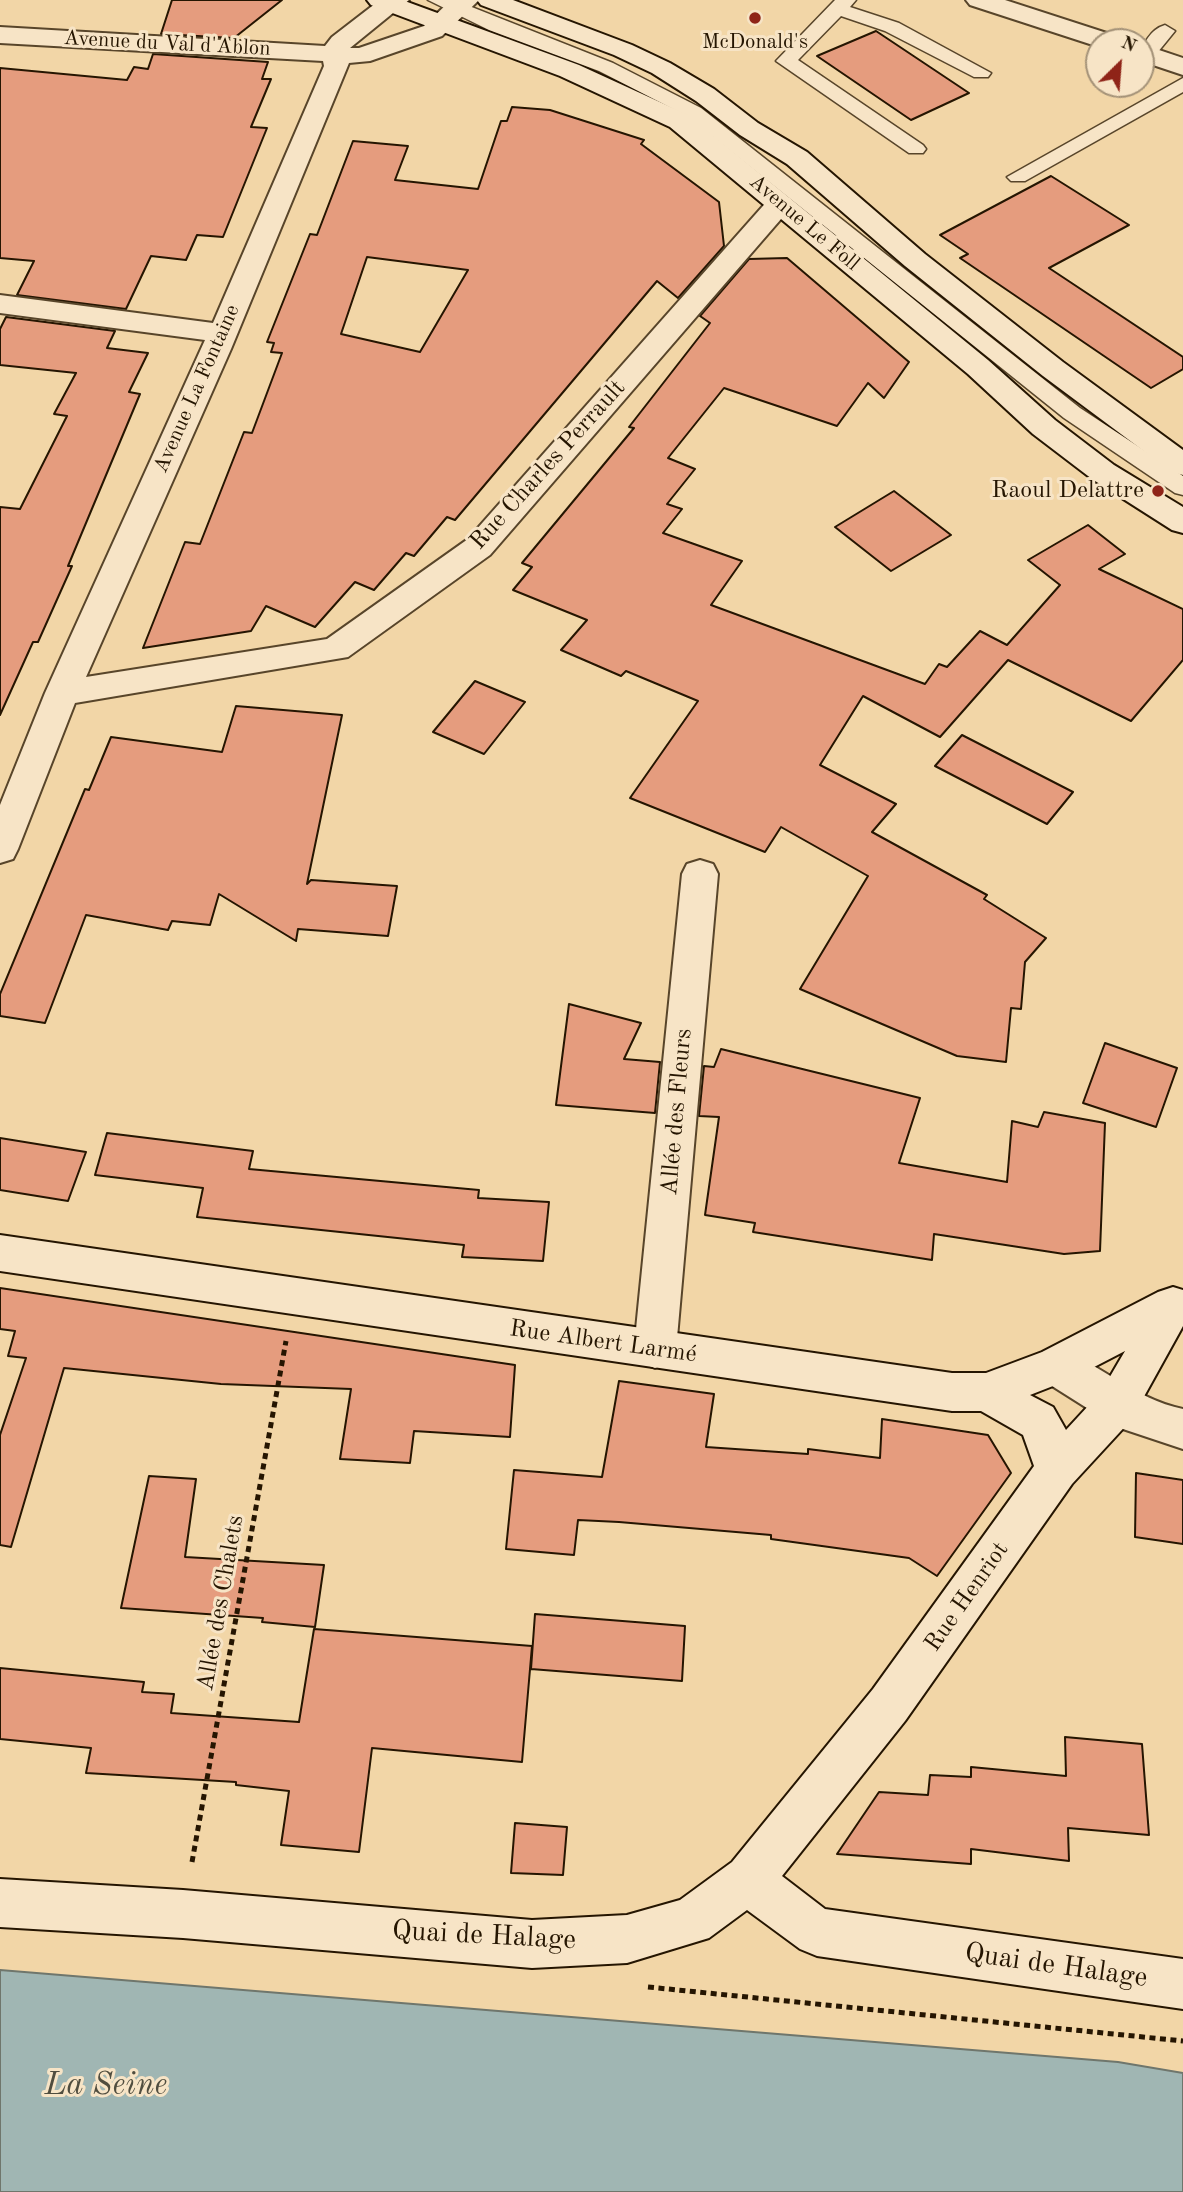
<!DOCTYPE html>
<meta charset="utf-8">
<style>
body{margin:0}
#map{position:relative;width:1183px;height:2192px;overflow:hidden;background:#f2d6a7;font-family:"Old Standard TT",serif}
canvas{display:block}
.north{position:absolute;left:1085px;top:28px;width:70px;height:70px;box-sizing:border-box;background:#f7e4c6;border:2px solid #a39177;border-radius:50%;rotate:25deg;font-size:19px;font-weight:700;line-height:28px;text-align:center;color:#251501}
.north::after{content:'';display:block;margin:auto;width:24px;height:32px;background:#8f2418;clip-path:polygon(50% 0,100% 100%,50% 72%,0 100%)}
</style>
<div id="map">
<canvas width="1183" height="2192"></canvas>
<div class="north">N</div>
</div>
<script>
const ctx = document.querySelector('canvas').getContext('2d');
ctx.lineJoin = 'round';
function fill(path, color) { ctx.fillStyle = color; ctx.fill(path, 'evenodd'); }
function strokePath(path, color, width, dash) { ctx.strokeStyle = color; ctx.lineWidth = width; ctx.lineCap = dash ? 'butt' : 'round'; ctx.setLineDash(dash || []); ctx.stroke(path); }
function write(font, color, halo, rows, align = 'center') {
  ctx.font = font + ' "Old Standard TT",serif'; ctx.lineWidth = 6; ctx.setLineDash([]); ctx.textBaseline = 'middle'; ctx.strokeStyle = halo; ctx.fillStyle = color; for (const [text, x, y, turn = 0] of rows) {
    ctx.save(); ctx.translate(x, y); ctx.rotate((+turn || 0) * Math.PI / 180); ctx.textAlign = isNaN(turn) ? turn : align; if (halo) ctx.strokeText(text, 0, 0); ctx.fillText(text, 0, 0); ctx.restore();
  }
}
const water = new Path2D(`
 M0,1970L1118,2062L1183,2073V2192H0Z`);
fill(water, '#a0b6b3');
strokePath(water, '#6f766c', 2);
const building = new Path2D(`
 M172,0H282L234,38L161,34Z
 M876,31L969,93L911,120L817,56Z
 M153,54L268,62L262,79H271L251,127L267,128L223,237L197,235L186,260L151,256L126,309L17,295L34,261L0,258V68L127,80L134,67L148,69Z
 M512,107L550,110L644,140L641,144L719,202L724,246L678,298L657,281L455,520L447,517L414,556L406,553L374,590L355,582L315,627L266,606L251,631L143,648L185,542L200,544L244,432L252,433L282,353L271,352L274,343L267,342L310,234L317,235L353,141L408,146L395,180L478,189L501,121H507ZM367,257L468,270L420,352L341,334Z
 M1051,176L1129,225L1049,268L1183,357V369L1151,388L960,258L968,254L940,235Z
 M787,258L909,362L884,398L868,383L837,426L724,388L668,458L695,469L667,504L682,509L663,533L742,561L711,605L925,684L939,664L947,667L980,631L1007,645L1060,585L1028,560L1088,525L1125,554L1099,569L1183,609V660L1131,721L1008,660L940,737L863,696L820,765L896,804L872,832L987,895L984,899L1046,938L1025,962L1021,1009L1011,1008L1006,1062L957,1056L800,989L868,876L781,827L765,852L630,798L698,701L626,671L621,676L561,650L587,620L513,590L532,567L522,563L634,428L629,427L710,323L700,316L749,259Z
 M6,317L115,331L107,348L148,353L129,392L140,394L68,566H72L38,642H33L0,715V507L20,509L67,416L54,414L76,373L0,365V329Z
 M894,491L951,535L891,571L835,527Z
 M475,681L525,702L484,754L433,732Z
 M236,706L342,715L307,884L311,880L397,886L388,936L298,929L296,941L219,894L210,925L172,921L168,930L86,915L45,1023L0,1016V994L85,789L89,790L111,737L222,752Z
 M962,735L1073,792L1047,824L935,766Z
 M569,1004L641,1023L624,1059L660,1062L655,1113L556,1105Z
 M1105,1043L1177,1068L1156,1127L1083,1103Z
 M721,1049L920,1098L899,1163L1007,1182L1012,1121L1038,1127L1044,1112L1105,1123L1100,1251L1064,1254L934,1234L932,1260L753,1232L755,1223L705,1215L719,1117L699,1116L704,1066L714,1067Z
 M107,1133L253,1151L249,1169L479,1190L478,1198L549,1202L543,1261L462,1257L464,1245L197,1217L203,1188L95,1175Z
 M0,1138L86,1152L68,1201L0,1190Z
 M0,1288L515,1365L510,1437L414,1431L410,1463L340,1459L351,1389L221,1384L64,1368L11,1547L0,1545V1435L26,1358L8,1356L15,1331L0,1329Z
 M619,1381L714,1394L706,1447L808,1454V1449L880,1458L882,1419L988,1435L1011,1473L937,1576L909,1558L771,1539V1535L619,1522L578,1520L574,1555L506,1549L514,1470L602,1477Z
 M1136,1473L1183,1480V1544L1135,1537Z
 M149,1476L196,1479L185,1557L324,1565L315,1627L262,1622L263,1618L121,1608Z
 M535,1614L685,1626L682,1681L531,1669Z
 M314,1629L532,1646L522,1762L372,1748L359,1852L281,1845L289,1791L236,1785V1782L86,1773L91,1748L0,1739V1668L144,1682L142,1692L174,1694L171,1713L299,1722Z
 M1065,1737L1142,1744L1149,1835L1068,1828L1069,1861L971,1849V1864L837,1854L879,1792L928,1795L930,1775L971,1777V1767L1066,1776Z
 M515,1823L567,1827L563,1875L511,1873Z`);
fill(building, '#e59c7e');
strokePath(building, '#251501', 2);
const lane = new Path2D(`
 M428,0H454L613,63L701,108L1080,408L1183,476V495L1175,493L1064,418L687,116L599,71L489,30Z
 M835,0H856L850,7L899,23L991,73L988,77H974L885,31L841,16L798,60L923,145L926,149L923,153H909L776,61Z
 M1165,25L1175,31L1153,58L1141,59C1141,45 1151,29 1165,25Z
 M1183,78V92L1025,181H1011L1007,177Z`);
const street = new Path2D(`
 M380,0H409L350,48H359L424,26L451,0H479L442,36L370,61L349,63L231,349L86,677L327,639L468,539L770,198H790L794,204L490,555L348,657L75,703L18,849L13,859L0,863V805L45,693L205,340L0,313V295L213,323L324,66L323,61L0,43V27L325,46L332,37Z
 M966,0H1005L1119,37L1123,42H1099V47L970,5Z
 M1141,44L1183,58V75L1141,61Z
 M700,860L713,864L718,874L676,1349L670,1362L655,1368L640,1362L634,1349L682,874L687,864Z
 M1056,1347C1101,1364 1134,1399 1183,1409V1449L1117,1427L1041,1379L1035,1366L1041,1353Z`);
const secondary = new Path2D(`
 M367,0H402L579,65L688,115L988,360L1055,420L1114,465L1183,507V533L1172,530L1092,479L1033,434L968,374L670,127L560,76L371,5Z
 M477,0H513L632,45L670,63L714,89L758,123L807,152L925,254L1063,362L1183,450V475L1172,472L1043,376L905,266L787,164L740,135L696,101L652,73L614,55L481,5Z
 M0,1235L952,1373H986L1042,1352L1158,1292L1173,1287L1183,1290V1326L1131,1420L1072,1484L905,1721L782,1876L825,1909L1183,1959V2009L817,1956L800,1949L747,1910L709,1938L627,1963L532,1968L183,1938L0,1927V1879L183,1890L532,1920L627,1915L680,1900L732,1862L873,1689L1034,1466L1023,1435L981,1411H952L0,1271ZM1125,1351L1101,1392L1066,1430L1053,1407L1030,1395L1071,1379Z`);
strokePath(lane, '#58452a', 3);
strokePath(street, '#58452a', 4);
strokePath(secondary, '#251501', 4);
strokePath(new Path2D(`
 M192,1862L286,1341
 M648,1987L1183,2041`), '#251501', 5, [6, 4.5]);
fill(lane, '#f7e4c6');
fill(street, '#f7e4c6');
fill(secondary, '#f7e4c6');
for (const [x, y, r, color] of [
 [755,18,7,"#8f2418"],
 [1158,491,7,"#8f2418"]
]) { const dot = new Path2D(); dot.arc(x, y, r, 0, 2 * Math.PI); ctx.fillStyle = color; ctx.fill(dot); strokePath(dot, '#f7e4c6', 2.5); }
write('21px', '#251501', '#f7e4c6', [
 ["McDonald's",755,42]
]);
write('21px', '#251501', '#f7e4c6', [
 ["Avenue du Val d'Ablon",167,44,3],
 ["Avenue Le Foll",804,223,40],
 ["Avenue La Fontaine",197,389,-66]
]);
write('24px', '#251501', '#f7e4c6', [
 ["Rue Charles Perrault",548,465,-48],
 ["Allée des Fleurs",677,1112,-85],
 ["Rue Albert Larmé",603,1342,8],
 ["Rue Henriot",967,1597,-55],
 ["Allée des Chalets",221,1603,-80]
]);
write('24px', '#251501', '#f7e4c6', [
 ["Raoul Delattre",1144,491]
], 'right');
write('28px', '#251501', '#f7e4c6', [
 ["Quai de Halage",484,1936,3],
 ["Quai de Halage",1056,1966,8]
]);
write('italic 32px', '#504d3f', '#f7e4c6', [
 ["La Seine",106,2086]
]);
</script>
